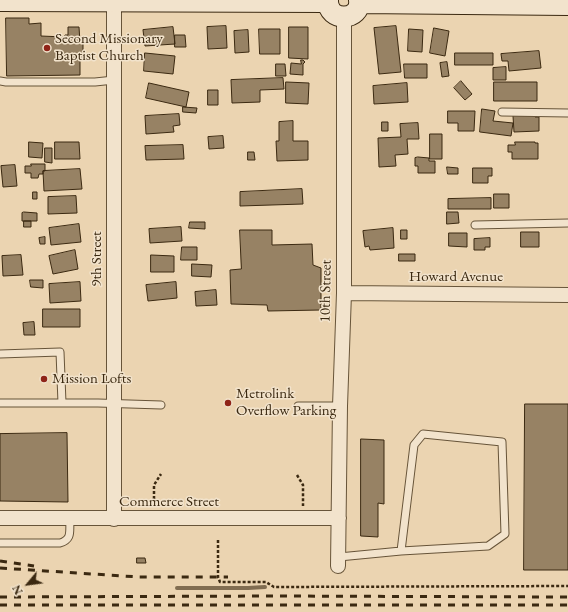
<!DOCTYPE html>
<style>
body{margin:0}
#map{position:relative;width:568px;height:612px;overflow:hidden;background:#ebd4b1;font-family:"EB Garamond",serif}
canvas{display:block}
.north{position:absolute;left:8px;top:564px;width:40px;height:40px;-webkit-text-stroke:3px #f2e3cc;paint-order:stroke;rotate:241deg;font-size:11px;font-weight:700;line-height:16px;text-align:center;color:#3b2911}
.north::after{content:'';display:block;margin:auto;width:14px;height:18px;background:#3b2911;clip-path:polygon(50% 0,100% 100%,50% 72%,0 100%)}
</style>
<div id="map">
<canvas width="568" height="612"></canvas>
<div class="north">N</div>
</div>
<script>
const ctx = document.querySelector('canvas').getContext('2d');
ctx.lineJoin = 'round';
function strokePath(path, color, width, dash) { ctx.strokeStyle = color; ctx.lineWidth = width; ctx.lineCap = dash ? 'butt' : 'round'; ctx.setLineDash(dash || []); ctx.stroke(path); }
function fill(path, color) { ctx.fillStyle = color; ctx.fill(path, 'evenodd'); }
function write(font, color, halo, rows, align = 'center') {
  ctx.font = font + ' "EB Garamond",serif'; ctx.lineWidth = 3; ctx.setLineDash([]); ctx.textBaseline = 'middle'; ctx.strokeStyle = halo; ctx.fillStyle = color; for (const [text, x, y, turn = 0] of rows) {
    ctx.save(); ctx.translate(x, y); ctx.rotate((+turn || 0) * Math.PI / 180); ctx.textAlign = isNaN(turn) ? turn : align; if (halo) ctx.strokeText(text, 0, 0); ctx.fillText(text, 0, 0); ctx.restore();
  }
}
strokePath(new Path2D(`
 M177,588H248L265,587`), '#816d51', 4);
const building = new Path2D(`
 M6,18H29V24L41,23V36L64,37L65,35H68V27H79L80,42L83,43V58L80,59V75L7,76Z
 M226,26L227,48L208,49L207,27Z
 M396,26L401,72L379,74L374,28Z
 M173,27L175,44L145,46L143,30Z
 M289,27H308V59L289,58Z
 M434,28L449,31L445,56L430,53Z
 M259,29H280V54H260Z
 M409,29L423,30L422,52L408,51Z
 M248,30L249,52L235,53L234,31Z
 M175,35H185L186,47H175Z
 M539,51L541,68L509,71L508,61H502L501,54Z
 M145,53L175,56L173,74L144,71Z
 M455,53H493V65H455Z
 M301,60H303L305,62L303,64V75L290,74L291,63L301,64Z
 M447,62L449,76L442,77L440,63Z
 M276,64H285L286,76H276Z
 M404,64H427V78H405Z
 M506,67V80H493V68Z
 M283,78L284,89L260,90V102L232,103L231,80Z
 M461,81L472,94L465,100L454,88Z
 M286,82L309,83L308,104L286,103Z
 M494,82H537V101H494Z
 M149,83L189,92L186,107L146,98Z
 M407,83L408,102L374,104L373,86Z
 M208,90H218V105H208Z
 M183,107L197,108L196,113L183,112Z
 M482,109L495,111L493,121L513,123L511,136L480,132Z
 M448,111H475L474,131H458V123H448Z
 M179,114L180,125L173,126L174,132L146,134L145,116Z
 M535,115V117H539V131L514,132L513,116Z
 M293,121V141H308V160L277,161L276,141H279V122Z
 M382,122H388V131H382Z
 M418,123L419,139H407L408,154L395,155L396,166L379,167L378,138L401,137L400,124Z
 M430,134H442V159H430Z
 M223,136L224,148L209,149L208,137Z
 M29,142L43,143L42,158L29,157Z
 M55,142H79L80,159H55Z
 M515,142H535V143H538V159H512V152H508V145H515Z
 M183,145L184,159L146,160L145,146Z
 M45,148H52V163L45,162Z
 M248,152H254L255,160H248Z
 M418,157L429,158V161H435V173H418V166H415V158Z
 M31,164H45V171H43V174H39L38,178H31V173H25V166H31Z
 M15,165L17,186L3,187L1,166Z
 M447,167L458,168V174H448Z
 M473,168H492V176H488V183H473Z
 M80,169L82,189L44,191L43,171Z
 M302,189L303,204L240,206V192Z
 M33,192H37V199H33Z
 M494,194H509V208H494Z
 M76,196L77,213L48,214V197Z
 M491,198V209H448V199Z
 M24,212L37,213V221H22V213Z
 M447,212H458L459,223L447,224Z
 M24,221H31V227H24Z
 M190,222H205V229L189,228Z
 M79,224L81,242L51,245L49,228Z
 M181,227L182,241L150,243L149,229Z
 M393,228L394,248L370,250L369,246L365,247L363,231Z
 M240,230H272V245L312,244L313,265L321,268V310L268,311L267,305L231,304L230,270L241,269Z
 M401,230H407V239H401Z
 M521,232H539V247H521Z
 M449,233H467V247L449,246Z
 M45,237V244H40L39,238Z
 M490,238V247H485V250H474V239Z
 M182,247H197V260H181Z
 M75,250L78,269L53,274L49,256Z
 M399,254H415V261H399Z
 M21,255L23,275L3,276L2,256Z
 M151,255L174,256V272H151Z
 M192,264L212,265L211,277L192,276Z
 M30,280H43V288L31,287Z
 M80,282L81,301L50,303L49,284Z
 M176,282L177,298L148,301L146,285Z
 M216,290L217,305L196,306L195,292Z
 M43,309H80V327H43Z
 M34,322L35,335H24L23,323Z
 M525,404H568V570H524Z
 M67,433L68,502L0,501V434Z
 M361,439L384,440V504L378,503V537L361,536Z
 M137,558H145L146,563H137Z`);
fill(building, '#978264');
strokePath(building, '#3b2911', 1);
const lane = new Path2D(`
 M0,81L6,82H95L114,80
 M502,112L568,113
 M475,225L568,223
 M0,354L60,352L62,403
 M0,403H98L161,405
 M298,406H340
 M0,543H60C73,539 69,531 70,518
 M339,557L401,551L488,546L505,534L502,442L423,434L414,445L401,551`);
const street = new Path2D(`
 M344,293L568,295
 M0,518H339
 M114,519V0
 M338,566L340,406L344,293V17`);
const secondary = new Path2D(`
 M328,0C327,23 362,21 359,0
 M0,1L328,2
 M360,3L568,5`);
strokePath(lane, '#675439', 9);
strokePath(street, '#675439', 16);
strokePath(secondary, '#3b2911', 22);
strokePath(new Path2D(`
 M297,475L303,485V506
 M154,504V485L161,474
 M218,540V577L220,582H266L274,587L568,586`), '#3b2911', 2.5, [3, 2]);
strokePath(lane, '#f2e3cc', 7);
strokePath(street, '#f2e3cc', 14);
strokePath(secondary, '#f2e3cc', 20);
strokePath(new Path2D(`
 M0,561L34,566
 M0,568L139,577H228
 M0,597L272,596L568,597
 M0,605H568`), '#3b2911', 3, [7, 7]);
for (const [x, y, r, color] of [
 [47,48,4,"#8f2418"],
 [44,379,4,"#8f2418"],
 [228,403,4,"#8f2418"]
]) { const dot = new Path2D(); dot.arc(x, y, r, 0, 2 * Math.PI); ctx.fillStyle = color; ctx.fill(dot); strokePath(dot, '#f2e3cc', 1.5); }
write('15px', '#3b2911', '#f2e3cc', [
 ["Second Missionary",55,39],
 ["Baptist Church",55,56],
 ["Mission Lofts",52,379],
 ["Metrolink",236,394],
 ["Overflow Parking",236,411]
], 'left');
write('15px', '#3b2911', '#f2e3cc', [
 ["9th Street",97,259,-90],
 ["Howard Avenue",456,277],
 ["10th Street",326,291,-89],
 ["Commerce Street",169,502]
]);
</script>
